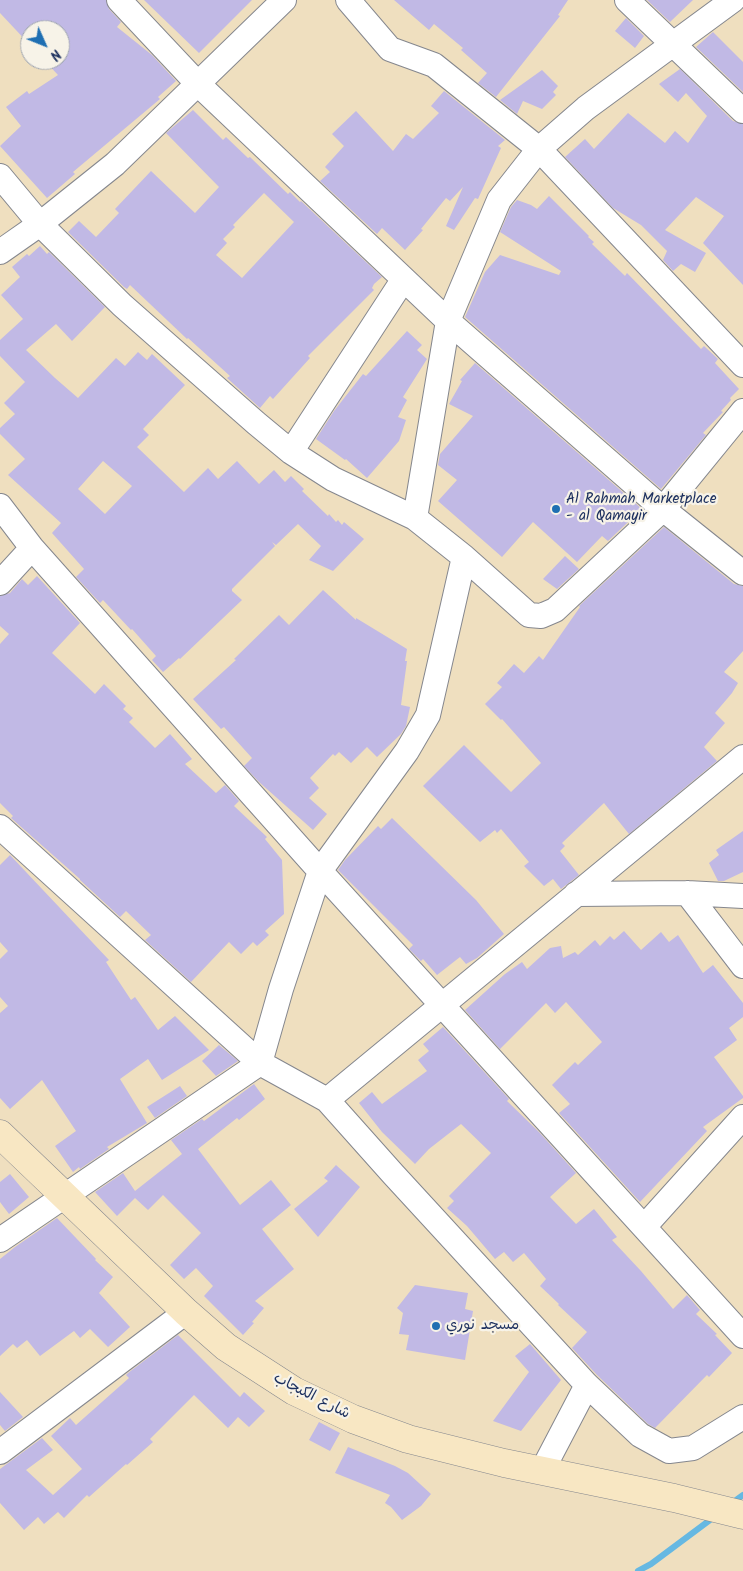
<!DOCTYPE html>
<meta charset="utf-8">
<style>
body{margin:0}
#map{position:relative;width:743px;height:1571px;overflow:hidden;background:#efdfbf;font-family:Kalam,sans-serif}
canvas{display:block}
.north{position:absolute;left:20px;top:20px;width:50px;height:50px;box-sizing:border-box;background:#f7f3e8;border:1px solid #9fa5b1;border-radius:50%;rotate:134deg;font-size:14px;font-weight:700;line-height:20px;text-align:center;color:#1b2f5e}
.north::after{content:'';display:block;margin:auto;width:18px;height:22px;background:#1f6fb2;clip-path:polygon(50% 0,100% 100%,50% 72%,0 100%)}
</style>
<div id="map">
<canvas width="743" height="1571"></canvas>
<div class="north">N</div>
</div>
<script>
const ctx = document.querySelector('canvas').getContext('2d');
ctx.lineJoin = 'round';
function strokePath(path, color, width, dash) { ctx.strokeStyle = color; ctx.lineWidth = width; ctx.lineCap = dash ? 'butt' : 'round'; ctx.setLineDash(dash || []); ctx.stroke(path); }
function fill(path, color) { ctx.fillStyle = color; ctx.fill(path, 'evenodd'); }
function write(font, color, halo, rows, align = 'center') {
  ctx.font = font + ' Kalam,"Playpen Sans Arabic",sans-serif'; ctx.lineWidth = 4.5; ctx.setLineDash([]); ctx.textBaseline = 'middle'; ctx.strokeStyle = halo; ctx.fillStyle = color; for (const [text, x, y, turn = 0] of rows) {
    ctx.save(); ctx.translate(x, y); ctx.rotate((+turn || 0) * Math.PI / 180); ctx.textAlign = isNaN(turn) ? turn : align; if (halo) ctx.strokeText(text, 0, 0); ctx.fillText(text, 0, 0); ctx.restore();
  }
}
strokePath(new Path2D(`
 M732,1503L743,1495
 M638,1571L651,1564L714,1517`), '#66b8e2', 6);
fill(new Path2D(`
 M0,0H106L109,9L121,22L117,27L152,55L176,81L158,97L160,99L73,172L75,174L47,198L0,146L21,126L6,107L27,91L29,94L58,75L44,60H60V30H30V45L0,13Z
 M144,0H252L199,53Z
 M394,0H568L558,15L560,16L496,97L478,83L487,73L461,50L463,48L434,24L429,30Z
 M647,0H693L670,22Z
 M626,18L644,36L635,48L615,31Z
 M713,32L743,62V92L696,47Z
 M680,69L733,121L743,124V285L703,243L724,216L696,197L665,230L706,253L695,272L681,264L673,271L663,260L667,251L641,225L613,208L565,157L585,139L594,149L628,113L665,143L675,131L688,143L707,116L686,93L678,102L659,84Z
 M542,70L558,86L553,92L556,95L542,109L523,101L517,114L500,100Z
 M444,91L505,140L498,146L501,148L478,199L475,198L454,230L446,226L463,187L450,201L446,198L421,229L423,230L405,250L382,228L377,234L320,181L330,172L325,167L344,146L332,134L356,111L393,151L406,134L413,139L439,113L431,106Z
 M193,110L223,140L226,137L248,158L250,157L288,194L290,192L300,202L301,201L382,277L374,284L372,288L374,290L308,356L310,358L273,399L270,396L260,408L227,378L230,376L188,338L187,339L130,285L127,289L124,287L68,232L79,221L96,237L119,213L115,209L151,171L195,213L219,187L166,133ZM264,193L294,222L242,278L216,255L227,243L223,239L235,227L233,225Z
 M549,196L589,236L588,237L594,242L592,244L625,276L627,273L701,349L704,346L718,359L715,363L739,389L730,398L731,400L721,411L723,412L703,433L706,435L661,489L465,317L485,272L500,255L559,275L561,271L500,232L511,207L517,200L531,205L537,209Z
 M40,246L47,254L49,252L105,307L72,341L56,324L26,350L55,378L78,398L116,358L125,366L138,352L147,360L152,354L185,385L143,429L149,435L137,447L184,492L208,468L218,479L237,461L259,484L274,470L285,482L291,476L304,489L302,491L328,516L329,514L336,522L338,520L342,525L344,522L364,539L333,571L309,560L321,546L298,524L276,545L272,542L275,546L232,589V591L242,600L180,659L179,658L163,672L152,660L156,656L132,629L131,630L103,600L100,603L76,577L84,569L52,533L61,523L8,475L25,459L0,434V428L15,414L4,403L25,382L0,356V340L23,319L1,295L20,277L12,267L27,254L29,256ZM103,461L132,486L105,514L78,489Z
 M407,331L422,345L417,350L427,359L403,397L407,400L398,417L406,420L399,441L367,478L346,459L345,460L316,439L334,411L363,374L366,376Z
 M475,363L642,509L608,541L602,536L577,562L533,522L502,557L438,501L457,480L438,465L440,454L473,416L449,404L462,381L460,380Z
 M664,527L734,584L743,586V651L724,672L738,683L732,693L715,713L725,723L704,747L717,761L629,834L604,803L562,843L565,846L560,851L579,875L561,889L553,879L544,886L524,866L529,862L501,829L497,833L495,830L480,842L423,786L464,745L511,792L541,763L502,719L501,720L485,704L502,687L497,683L514,664L524,673L539,656L543,660L580,607L579,606Z
 M565,556L579,569L557,589L543,579Z
 M37,576L80,623L52,653L95,694L104,684L126,706L123,709L133,718L129,722L155,748L170,734L192,759L185,764L216,793L225,785L239,801L234,806L267,837L265,839L282,860L284,914L265,931L269,935L257,946L253,942L241,954L229,942L191,982L145,940L151,935L126,911L120,917L80,880V879L11,818L13,816L0,803V644L9,634L0,626V596L10,593L22,579L28,585Z
 M323,590L356,620V618L407,649L405,661H407L401,705L410,707L406,726L401,734L377,757L367,747L351,763L339,752L335,756L333,754L310,778L319,788L309,798L327,814L313,830L259,782L244,766L252,758L224,727L221,729L193,699L236,660L234,659L279,615L289,625Z
 M392,818L476,900L504,934L477,958L466,964L460,957L437,975L423,959L421,961L409,949L413,945L338,870L345,860L378,826L381,829Z
 M743,831V872L724,881H718L709,863L719,855L716,850Z
 M10,855L109,960L106,962L131,1000L135,997L158,1030L175,1016L209,1050L162,1080L148,1059L120,1079L147,1123L107,1147L109,1149L80,1169L79,1167L73,1172L55,1146L76,1131L42,1080L10,1109L0,1098V1013L8,1006L0,997V959L8,951L0,942V865Z
 M624,931L641,950L661,932L669,942L678,935L703,973L713,965L743,1003V1017L729,1028L737,1040L714,1057L743,1096V1098L703,1127L707,1131L640,1202L559,1113L570,1104L552,1085L575,1062L578,1065L602,1042L566,1002L555,1013L546,1003L500,1049L465,1010L505,974L522,962L527,969L550,948L561,946L563,958L575,952L578,955L595,940L600,946L610,936L614,940Z
 M443,1027L509,1099L507,1101L539,1132L576,1173L550,1197L576,1224L594,1209L617,1237L612,1240L641,1271L673,1309L687,1295L700,1310L696,1314L717,1334L715,1335L732,1353L709,1377L707,1375L655,1428L648,1424L597,1375L572,1348L587,1332L558,1305L559,1304L540,1286L546,1279L524,1253L513,1262L504,1252L495,1259L467,1226L447,1208L454,1201L449,1196L491,1153L461,1124L429,1149L415,1164L382,1132L359,1103L372,1092L382,1104L427,1071L418,1060L429,1051L423,1044Z
 M219,1045L238,1061L216,1076L202,1061Z
 M254,1084L265,1099L239,1120L237,1118L198,1149L240,1205L271,1180L291,1205L262,1229L294,1269L255,1301L264,1308L252,1322L254,1323L243,1335L204,1296L213,1286L196,1268L184,1279L170,1265L201,1233L163,1195L148,1210L135,1198L117,1216L95,1192L123,1173L135,1191L182,1154L171,1140L202,1119L204,1121Z
 M180,1086L187,1096L155,1118L147,1107Z
 M336,1165L360,1187L318,1237L294,1209L328,1181L324,1178Z
 M10,1174L29,1197L9,1214L0,1202V1182Z
 M57,1218L96,1259L95,1260L113,1277L99,1293L130,1327L108,1347L90,1329L80,1338L74,1331L40,1356L27,1340L17,1348L13,1344L0,1356V1259L15,1247Z
 M415,1285L468,1293L465,1309L473,1311L465,1360L406,1350L409,1335L399,1334L403,1313L397,1308Z
 M178,1335L240,1397L244,1392L265,1411L249,1427L238,1417L228,1428L194,1395L150,1439L153,1442L127,1465L126,1464L89,1497L87,1495L64,1518L58,1512L44,1524L38,1517L24,1530L0,1503V1469L42,1438L53,1450L26,1470L53,1495L82,1469L51,1436L70,1418L76,1425L129,1378L126,1375L128,1373Z
 M530,1344L561,1380L521,1431L493,1421L529,1372L515,1356Z
 M0,1392L23,1417L5,1431L0,1425Z
 M319,1422L340,1433L330,1451L309,1440Z
 M348,1447L395,1466L408,1473L431,1494L421,1506L402,1520L391,1507L385,1503L390,1495L335,1473Z`), '#c1b9e5');
const minor = new Path2D(`
 M119,0L198,84L448,321L663,509L743,573
 M348,0L390,49L434,65L539,149L743,365
 M627,0L743,111
 M0,176L40,224L122,305L256,423L291,452L333,479L415,518
 M0,252L40,224L115,164L284,0
 M291,452L403,280
 M0,506L32,548L320,871L743,1336
 M464,557L529,615L541,616L555,610L663,509L743,411
 M0,583L32,548
 M0,827L260,1063L327,1100L393,1174L587,1385L640,1435L669,1451L693,1448L743,1417
 M687,893L743,966
 M576,894L687,893L743,896
 M327,1100L743,757
 M644,1227L743,1117
 M0,1240L260,1063L281,989L320,871L407,751L428,715L464,557L415,518L448,321L499,200L539,149L586,108L733,0
 M0,1452L186,1312
 M542,1471L587,1385`);
const secondary = new Path2D(`
 M0,1134L186,1312L226,1347L294,1391L353,1419L408,1439L504,1463L674,1498L743,1515`);
strokePath(minor, '#85878e', 26);
strokePath(secondary, '#85878e', 29);
strokePath(minor, '#fff', 24);
strokePath(secondary, '#f8e7c3', 28);
for (const [x, y, r, color] of [
 [556,509,5,"#1f6fb2"],
 [436,1326,5,"#1f6fb2"]
]) { const dot = new Path2D(); dot.arc(x, y, r, 0, 2 * Math.PI); ctx.fillStyle = color; ctx.fill(dot); strokePath(dot, '#f7f3e8', 2); }
write('15px', '#1b2f5e', '#f7f3e8', [
 ["Al Rahmah Marketplace",566,500],
 ["- al Qamayir",566,517],
 ["مسجد نوري",446,1326]
], 'left');
write('15px', '#1b2f5e', '#f7f3e8', [
 ["شارع الكبجاب",311,1397,27]
]);
</script>
